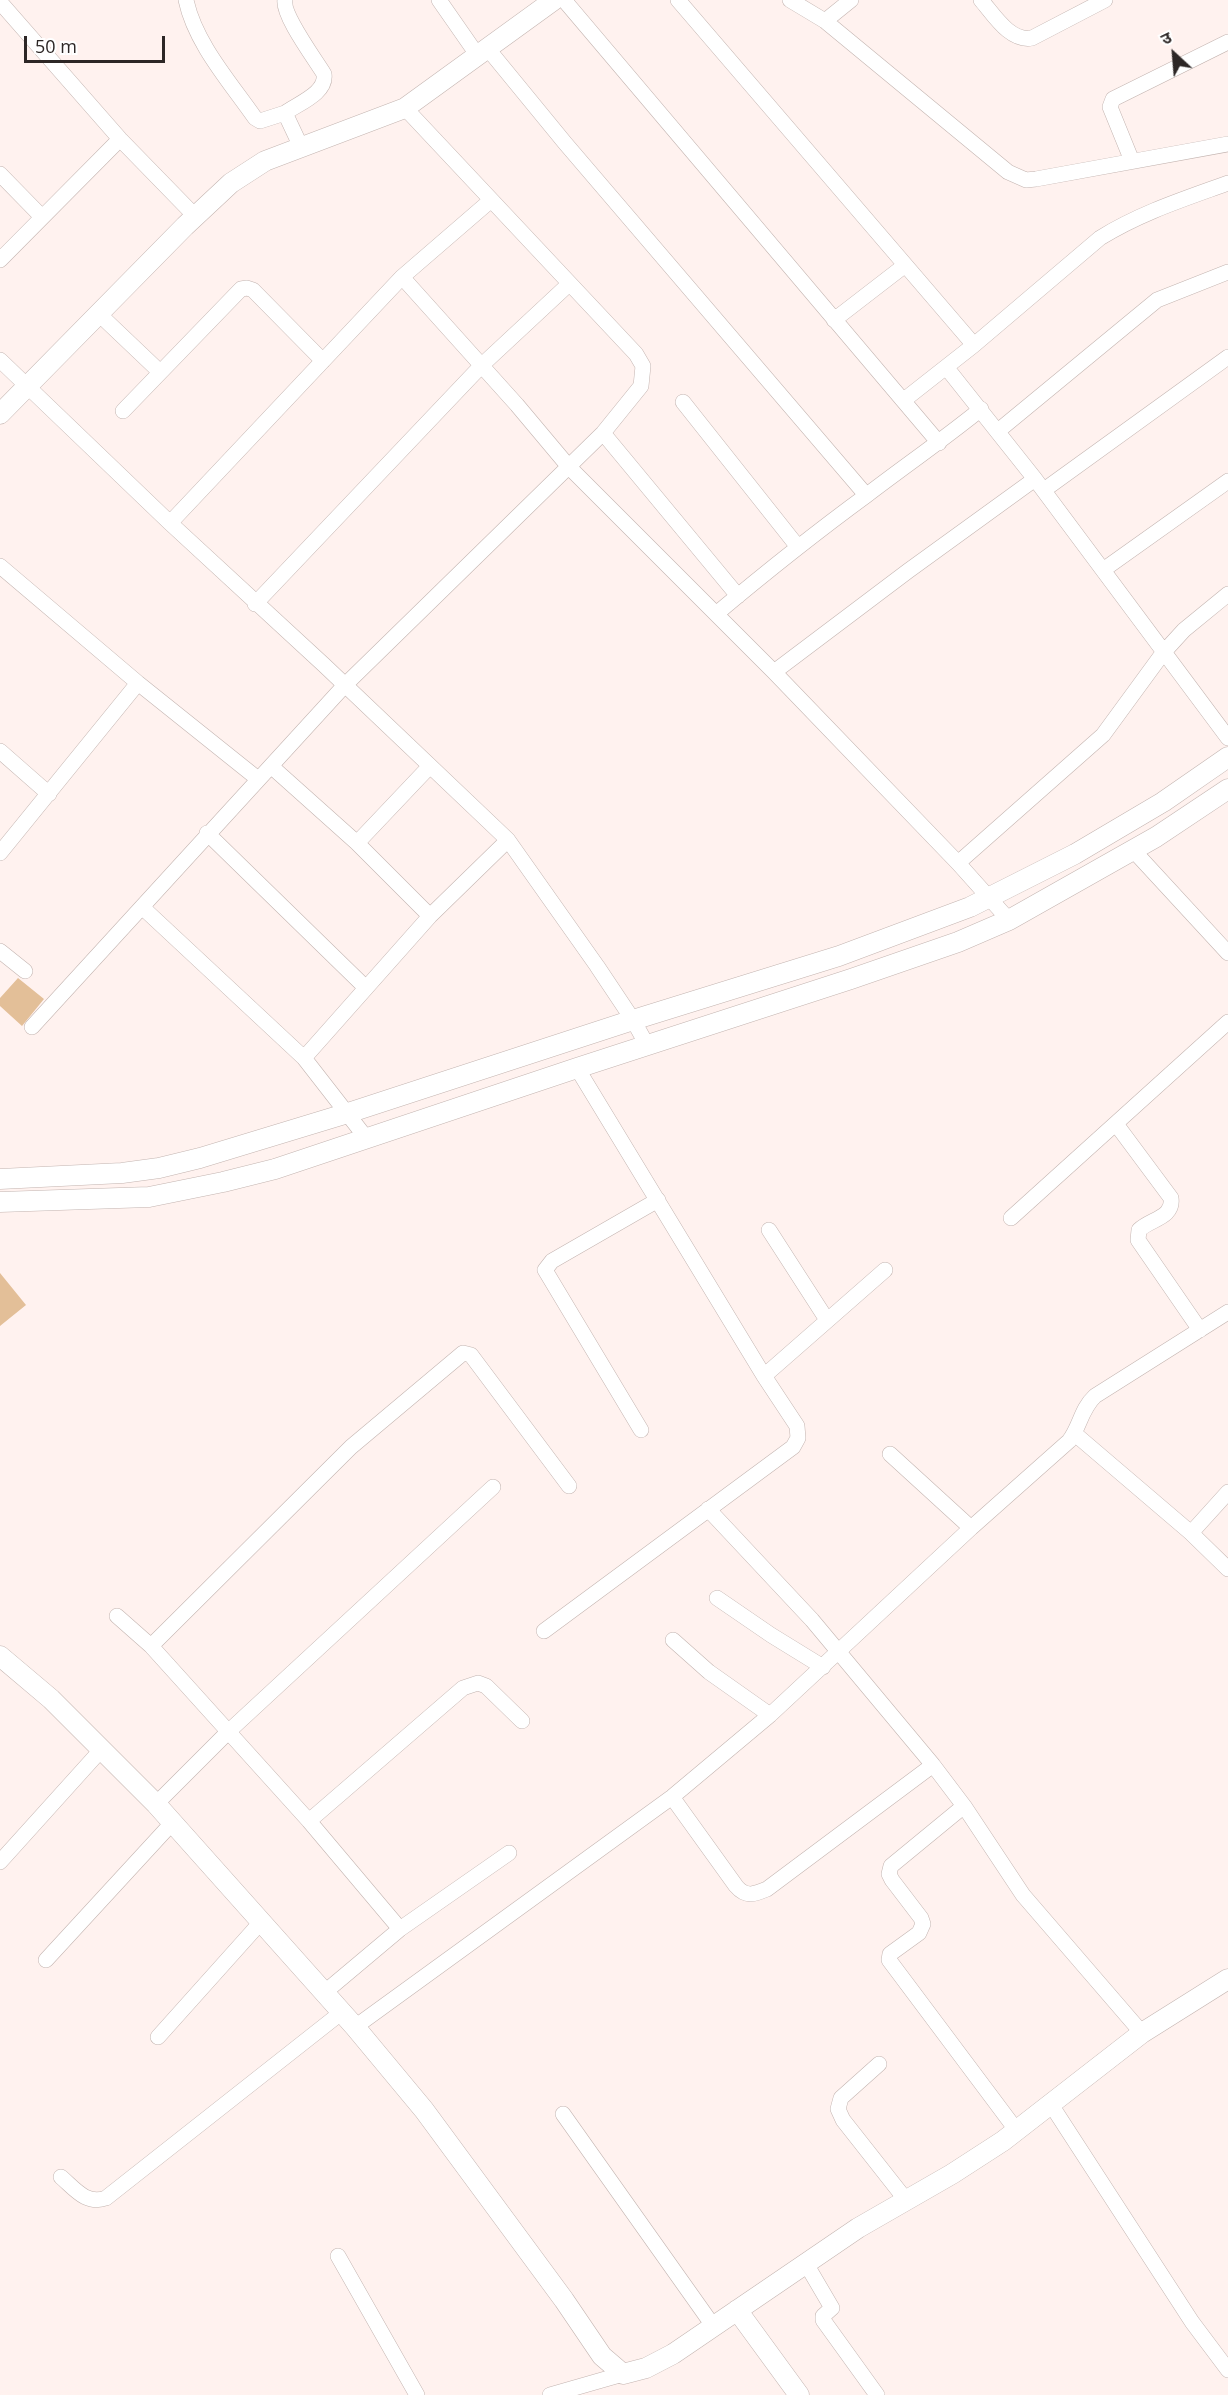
<!DOCTYPE html>
<meta charset="utf-8">
<style>
body{margin:0}
#map{position:relative;width:1228px;height:2395px;overflow:hidden;background:#fff2ef;font-family:"Open Sans","Noto Sans Devanagari",sans-serif}
canvas{display:block}
.north{position:absolute;left:1144px;top:24px;width:60px;height:60px;-webkit-text-stroke:4px #fff;paint-order:stroke;rotate:334deg;font-size:16px;font-weight:700;line-height:24px;text-align:center;color:#2d2726}
.north::after{content:'';display:block;margin:auto;width:21px;height:27px;background:#2d2726;clip-path:polygon(50% 0,100% 100%,50% 72%,0 100%)}
.scale{position:absolute;left:24px;top:36px;width:141px;height:27px;box-sizing:border-box;border:3px solid #2d2726;border-top:0;padding-left:8px;font-size:18px;line-height:21px;white-space:nowrap;color:#2d2726;-webkit-text-stroke:4px #fff;paint-order:stroke}
</style>
<div id="map">
<canvas width="1228" height="2395"></canvas>
<div class="north">उ</div>
<div class="scale">50 m</div>
</div>
<script>
const ctx = document.querySelector('canvas').getContext('2d');
ctx.lineJoin = 'round';
function fill(path, color) { ctx.fillStyle = color; ctx.fill(path, 'evenodd'); }
function strokePath(path, color, width, dash) { ctx.strokeStyle = color; ctx.lineWidth = width; ctx.lineCap = dash ? 'butt' : 'round'; ctx.setLineDash(dash || []); ctx.stroke(path); }
fill(new Path2D(`
 M18,978L44,999L22,1026L0,1006V998Z
 M0,1273L26,1305L0,1326Z`), '#e3bf98');
const minor = new Path2D(`
 M186,0C195,43 230,82 255,118L260,121L285,113L301,147
 M439,0L478,56
 M564,0L939,443
 M678,0L974,345
 M790,0L825,21L1008,172L1026,180L1036,179L1228,144
 M981,0C994,15 1010,42 1032,38L1105,0
 M0,2L120,139L196,217
 M825,21L851,0
 M488,49L565,143L866,495
 M285,113C299,103 327,93 324,74C315,59 282,15 285,0
 M1132,161L1110,107L1113,99L1228,42
 M0,174L42,217
 M0,260L120,139
 M402,277L517,405L569,467L774,672L958,863L1009,920
 M99,314L160,372
 M834,320L904,266
 M0,360L170,523L324,665L508,840L597,966L633,1020L647,1045
 M946,367L1035,479L1228,738
 M904,400L974,345L1100,238C1140,213 1184,199 1228,183
 M683,402L798,547
 M123,411L241,289L247,288L253,290L323,361
 M998,431L1157,300L1228,272
 M603,433L738,596
 M1044,490L1228,357
 M170,523L402,277L490,201
 M0,566L138,683L258,779
 M1103,570L1228,481
 M255,604L482,365L569,284
 M716,614C765,573 815,533 867,495C905,466 944,439 981,409
 M774,672L908,571L1035,479
 M0,751L49,794
 M272,767L357,843L430,916
 M207,833L365,987
 M357,843L430,766
 M1133,850L1228,953
 M0,853L138,683
 M958,863L1103,735L1163,653L1184,630L1228,594
 M142,907L304,1058L367,1139
 M0,951L25,971
 M32,1027L345,685L603,433L641,386L643,366L636,354L405,108
 M304,1058L430,916L508,840
 M1116,1124L1171,1198C1174,1218 1150,1219 1139,1230L1138,1240L1200,1330
 M1011,1218L1228,1022
 M769,1230L827,1320
 M764,1376L885,1270
 M641,1430L545,1270L552,1261L658,1200
 M1075,1434L1191,1533L1228,1569
 M890,1454L971,1528
 M708,1509L812,1620L933,1765L964,1806L1023,1895L1142,2033
 M1191,1533L1228,1492
 M717,1598L771,1635L823,1667
 M117,1616L151,1646L309,1821L400,1929
 M544,1631L793,1447L798,1438L797,1426L764,1376L577,1068
 M673,1640L709,1672L770,1715
 M151,1646L351,1447L463,1353L471,1355L569,1486
 M672,1797L736,1886C746,1898 755,1894 767,1889L933,1765
 M156,1804L228,1732L493,1487
 M964,1806L891,1866L889,1874L892,1880L921,1918L923,1924L919,1933L890,1954L889,1960L1017,2131
 M309,1821L463,1688L478,1683L486,1686L522,1721
 M0,1862L101,1750
 M46,1960L173,1822
 M325,1992L400,1929L509,1853
 M355,2027L672,1797L770,1715L971,1528L1069,1441C1080,1427 1081,1409 1095,1396L1228,1312
 M158,2037L261,1922
 M879,2064L841,2098L838,2109L843,2120L906,2200
 M1050,2103L1192,2322L1228,2370
 M563,2114L714,2327
 M61,2177C75,2189 86,2205 106,2198L342,2012
 M338,2256L417,2395
 M805,2262L832,2308L823,2316V2320L877,2395
 M550,2395L623,2374`);
const tertiary = new Path2D(`
 M0,414L185,226L231,183L265,161L405,108L554,0
 M0,1179L122,1173L159,1168L200,1158L348,1113L633,1020L839,956L970,907L1075,854L1163,802L1228,757
 M0,1202L149,1197L223,1182L275,1169L577,1068L851,979L958,942L1009,920L1156,837L1228,789
 M0,1656L51,1699L156,1804L355,2027L424,2110L564,2300L602,2356L623,2374L646,2368L673,2354L858,2228L952,2174L1003,2141L1142,2033L1228,1979
 M737,2310L799,2395`);
strokePath(minor, '#c3b4b0', 16);
strokePath(tertiary, '#c3b4b0', 21);
strokePath(minor, '#fff', 15);
strokePath(tertiary, '#fff', 20);
</script>
